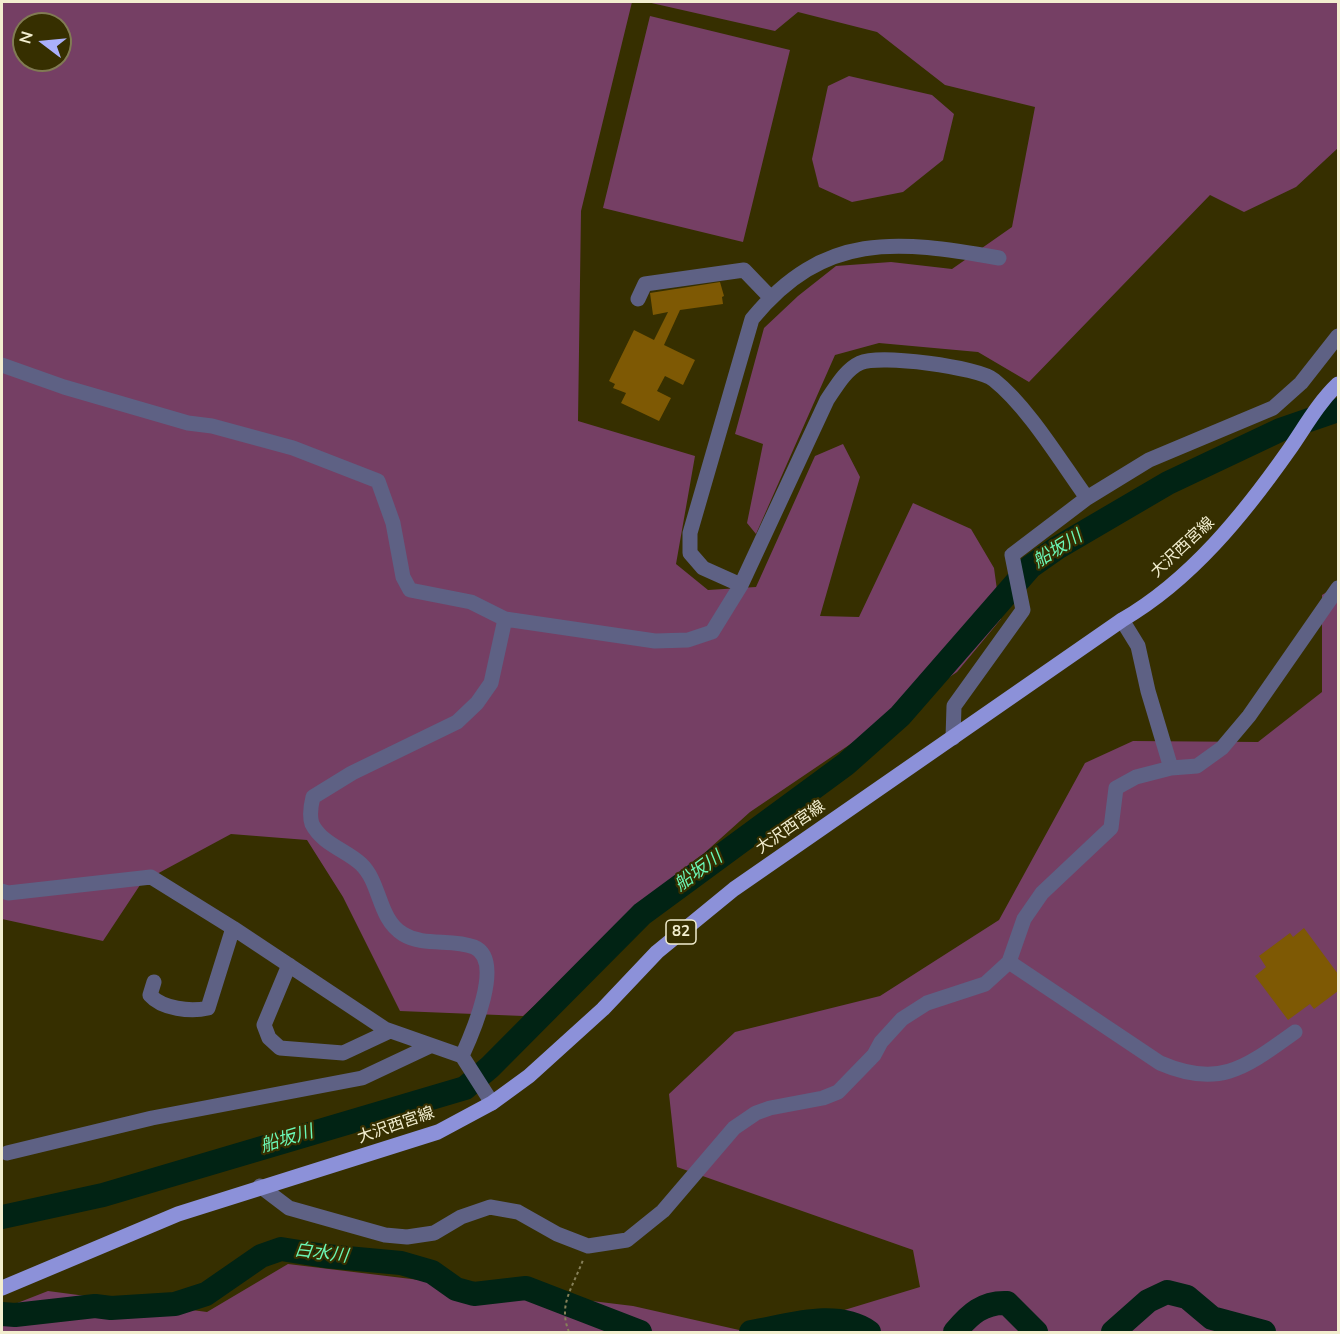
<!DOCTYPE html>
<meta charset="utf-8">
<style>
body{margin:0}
#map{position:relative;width:1340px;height:1334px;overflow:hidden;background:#362f00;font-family:"Nunito Sans",sans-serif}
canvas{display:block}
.frame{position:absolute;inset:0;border:3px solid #f2eecf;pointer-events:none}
.north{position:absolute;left:12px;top:12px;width:60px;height:60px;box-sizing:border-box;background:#362f00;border:2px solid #817b53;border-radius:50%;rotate:286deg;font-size:16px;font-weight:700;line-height:24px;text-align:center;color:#f2eecf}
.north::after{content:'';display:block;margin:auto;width:21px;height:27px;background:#aab0fb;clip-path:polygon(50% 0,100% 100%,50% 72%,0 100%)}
</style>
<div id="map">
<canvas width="1340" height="1334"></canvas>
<div class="frame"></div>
<div class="north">N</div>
</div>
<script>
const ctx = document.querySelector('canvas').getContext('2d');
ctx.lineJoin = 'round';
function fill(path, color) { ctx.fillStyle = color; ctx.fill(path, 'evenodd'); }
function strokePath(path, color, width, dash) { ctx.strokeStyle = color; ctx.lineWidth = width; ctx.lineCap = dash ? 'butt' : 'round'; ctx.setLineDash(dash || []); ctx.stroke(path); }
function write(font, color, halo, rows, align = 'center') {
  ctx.font = font + ' "Nunito Sans","Noto Sans JP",sans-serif'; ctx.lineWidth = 4.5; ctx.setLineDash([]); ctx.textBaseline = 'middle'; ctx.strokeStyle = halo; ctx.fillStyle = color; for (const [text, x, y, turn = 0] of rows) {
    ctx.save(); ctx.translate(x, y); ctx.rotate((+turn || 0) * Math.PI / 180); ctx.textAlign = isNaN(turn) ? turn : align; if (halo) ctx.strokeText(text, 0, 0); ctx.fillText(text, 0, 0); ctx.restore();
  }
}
fill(new Path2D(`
 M2,2H632L581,211L578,421L695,456L676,564L708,590L756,587L815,456L843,444L860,477L820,616L859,617L913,503L971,529L994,568L1001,619L957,672L750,812L523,1016L400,1011L343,897L307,840L231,834L142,882L103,941L2,919ZM24,24H60V60H24Z
 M647,2H1338V148L1296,187L1244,212L1210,195L1029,382L978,352L879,343L835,355L756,534L747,523L763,444L735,434L764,328L798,296L836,266L891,262L952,269L1012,227L1035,107L945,85L877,32L798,12L775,31Z
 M650,16L790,50L743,242L603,208Z
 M849,76L932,95L954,114L943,160L903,192L852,202L819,187L812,159L828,86Z
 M1338,585V1332H772L920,1287L913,1250L677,1167L669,1094L735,1032L880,996L999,920L1085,763L1133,741L1258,742L1322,692V595Z
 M288,1264L633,1306L748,1332H2V1309L48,1291L207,1312Z`), '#753f64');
strokePath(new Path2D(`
 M2,1217L103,1195L465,1088L490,1067L642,914L846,764L900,716L1030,567L1057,548L1168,483L1280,430L1338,410
 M2,1314L15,1315L95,1306L111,1308L175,1304L206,1294L261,1256L281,1249L325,1256L401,1263L432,1272L456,1289L474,1294L526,1288L640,1332
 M751,1332C788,1326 836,1309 869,1332
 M955,1332C970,1314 983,1302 1007,1303L1036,1332
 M1113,1332L1148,1301L1167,1292L1187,1297L1212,1318L1264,1332`), '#012314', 24);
fill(new Path2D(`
 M720,282L724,296L722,297L723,304L680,310L664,345L695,360L683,385L665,376L657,391L671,398L659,421L621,403L626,393L613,388L615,384L609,381L634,330L654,340L668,312L653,315L650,293Z
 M1304,928L1338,974V991L1314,1009L1310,1004L1288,1020L1255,976L1266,967L1259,956L1290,933L1293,937Z`), '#7e5904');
strokePath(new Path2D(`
 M569,1332C558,1305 572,1289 583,1260`), '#878159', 2, [3, 3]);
strokePath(new Path2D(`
 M638,299L645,284L744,270L770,297
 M2,365L64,387L188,423L212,426L293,448L378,481L393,523L403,577L410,590L471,602L505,619L655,641L688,640L712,632L741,585L827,400C836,387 845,370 860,363C880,354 978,367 994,380C1028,407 1061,462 1087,498
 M741,585L703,568L690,553V533L752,319C824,231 897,240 999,258
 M1122,620L1138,646L1148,691L1171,768
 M953,738L954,706L1023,610L1012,555L1087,498L1149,460L1273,408L1301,383L1338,336
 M2,891L8,893L151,877L233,928L385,1029L462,1056L492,1103
 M1009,962L1160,1063C1220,1089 1246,1067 1295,1032
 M289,965L264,1025L269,1038L280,1048L343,1053L390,1031
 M154,982L150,995C162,1009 191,1012 208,1008L233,928
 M462,1056C472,1034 505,960 474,947C452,938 424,947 403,934C378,919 381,883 361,864C346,850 322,844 312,824C309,815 311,805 313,797L352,773L457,722L477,703L491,683L505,619
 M7,1153L152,1118L362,1078L430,1046
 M260,1186L289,1208L385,1235L407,1237L434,1233L461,1217L490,1207L518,1212L557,1234L588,1246L627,1240L663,1211L734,1128L756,1113L770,1108L823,1098L838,1092L874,1055L881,1042L902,1019L927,1003L985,984L1009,962L1024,919L1042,893L1111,828L1116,788L1136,777L1171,768L1197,766L1222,748L1249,716L1338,588`), '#5e6184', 15);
strokePath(new Path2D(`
 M2,1288L178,1214L438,1132L492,1103L529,1076L603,1009L657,952L734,889L1122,620C1191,580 1244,514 1289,450C1305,427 1318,403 1338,384`), '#8c91d9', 15);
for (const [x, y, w] of [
 [681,932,30]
]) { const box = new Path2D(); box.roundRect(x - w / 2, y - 12, w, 24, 4.5); ctx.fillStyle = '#362f00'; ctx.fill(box); strokePath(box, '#f2eecf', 1.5); }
write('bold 15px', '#f2eecf', null, [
 ["82",681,932]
]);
write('16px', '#f2eecf', '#362f00', [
 ["大沢西宮線",1183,548,-43],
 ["大沢西宮線",791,828,-35],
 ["大沢西宮線",396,1126,-19]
]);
write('italic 18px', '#6bf8b6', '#362f00', [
 ["船坂川",1058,550,-32],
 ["船坂川",699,872,-36],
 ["船坂川",287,1140,-17],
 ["白水川",321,1254,7]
]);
</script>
